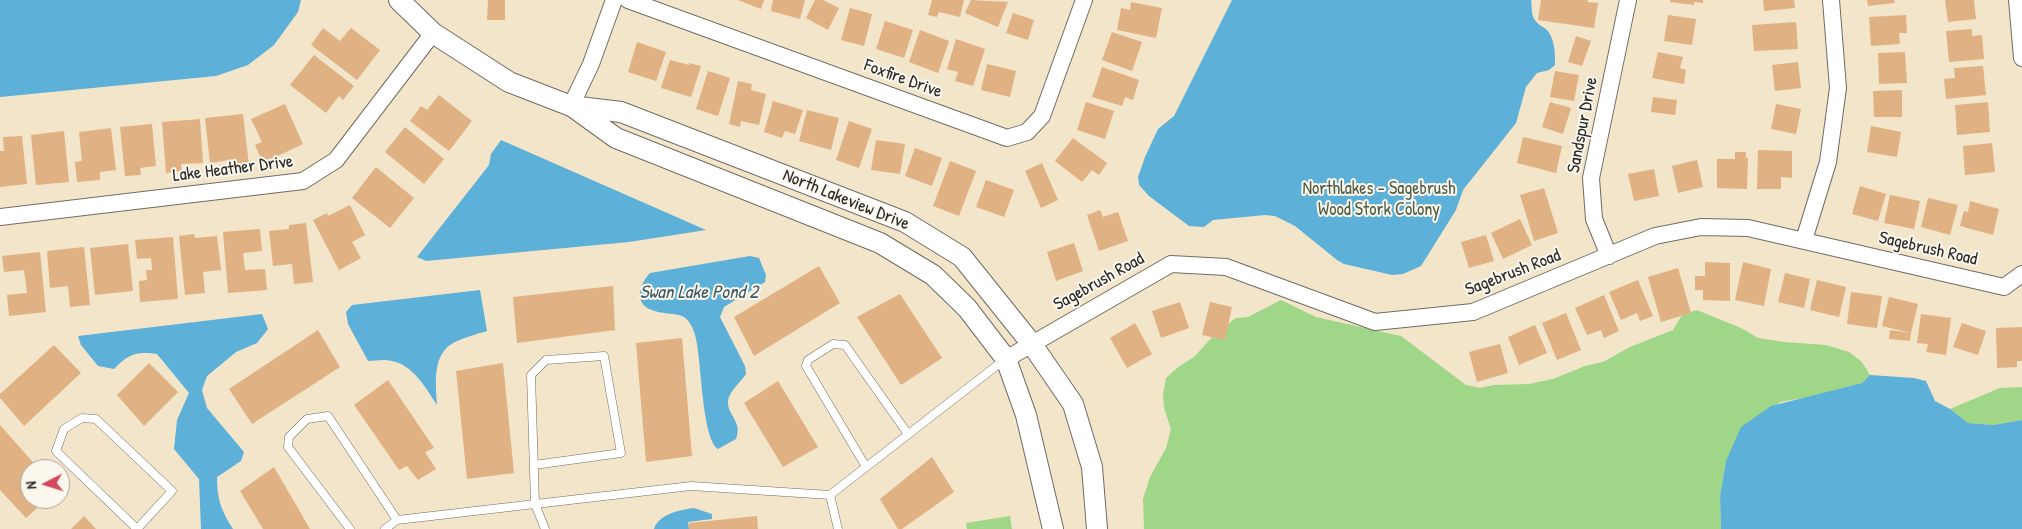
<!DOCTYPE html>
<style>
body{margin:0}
#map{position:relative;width:2022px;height:529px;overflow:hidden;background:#f2e5ca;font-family:"Patrick Hand",sans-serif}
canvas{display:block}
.north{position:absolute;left:20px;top:459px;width:50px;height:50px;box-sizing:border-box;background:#fbf7ec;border:1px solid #a8a59f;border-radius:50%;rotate:265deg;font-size:14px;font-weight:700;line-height:20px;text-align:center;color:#2b2b2b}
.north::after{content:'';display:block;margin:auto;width:18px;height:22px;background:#d1495b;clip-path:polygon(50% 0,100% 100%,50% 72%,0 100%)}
</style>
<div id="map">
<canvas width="2022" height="529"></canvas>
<div class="north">N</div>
</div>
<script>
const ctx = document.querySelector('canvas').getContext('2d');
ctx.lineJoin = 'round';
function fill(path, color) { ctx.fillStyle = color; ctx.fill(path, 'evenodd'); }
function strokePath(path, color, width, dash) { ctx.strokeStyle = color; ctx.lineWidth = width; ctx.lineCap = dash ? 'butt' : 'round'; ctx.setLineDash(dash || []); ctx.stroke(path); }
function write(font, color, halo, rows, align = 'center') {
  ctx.font = font + ' "Patrick Hand",sans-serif'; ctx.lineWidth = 4; ctx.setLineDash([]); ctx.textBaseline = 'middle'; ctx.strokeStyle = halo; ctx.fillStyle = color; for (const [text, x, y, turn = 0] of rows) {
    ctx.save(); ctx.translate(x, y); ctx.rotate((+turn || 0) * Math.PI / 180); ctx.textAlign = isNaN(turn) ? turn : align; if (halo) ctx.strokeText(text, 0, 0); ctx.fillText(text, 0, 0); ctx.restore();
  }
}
fill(new Path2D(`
 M1281,300L1316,317L1401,336L1466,385L1480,388L1494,385L1529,384L1553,379L1585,366L1603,362L1630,347L1673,330L1682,315L1697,310L1741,328L1758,338L1784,342L1826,345L1849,352L1862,362L1870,375L1862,383L1808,397L1780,402L1726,461L1720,496L1721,529H1144L1143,499L1150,477L1166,448L1171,429L1164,408L1163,395L1166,378L1177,368L1194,357L1215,334L1236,318L1248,317Z
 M2022,387V420L1993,425L1968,423L1950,409L2000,388Z
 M1010,516L1012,529H967L966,523Z`), '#9fd688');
fill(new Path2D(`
 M0,0H301L298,12L274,45L248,65L216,76L0,97Z
 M1232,0H1531C1532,5 1531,11 1533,16C1535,23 1542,26 1547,30C1555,39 1555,54 1555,65L1549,70L1537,73L1526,87L1516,123L1463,190L1456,210L1421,266L1403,274L1392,275L1344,264L1337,260L1295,226L1275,216L1265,215L1213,220L1204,227L1189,226L1149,196L1139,185L1138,177L1145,157L1158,129L1174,116Z
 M501,140L706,230L629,242L426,261L417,257L489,165L491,154Z
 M750,256L759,258L766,275L765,282L724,307L720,317L745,366L746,374C741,382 729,391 728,401C727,416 743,421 736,439L718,449C701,437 702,358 695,335C693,328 689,319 682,316C673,313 661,314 652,310C633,304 640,283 650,273Z
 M480,290L487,331C477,334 458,339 450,345C432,358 436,386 437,405C426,388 413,365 392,361C384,359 375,361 368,361L348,324L346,312L352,305Z
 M262,314L268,329L257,343L236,352L207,376L202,390L207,408L244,452L241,461L217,477C217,499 221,510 233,529H201L199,479L174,449L177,420L189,393L157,354C137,351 128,354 114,369L98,366L81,345L78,336Z
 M1870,375L1914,378L1926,381L1935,401L1950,409L1968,423L1993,425L2022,420V529H1721L1720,496L1726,461L1741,427L1771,406L1862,383Z
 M694,508L712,514V519L688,522L689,529H654C659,514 679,510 694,508Z`), '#5db0d8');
fill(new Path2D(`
 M488,0H505V20H487Z
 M738,0H764L761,9Z
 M773,0H805L800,19L771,11Z
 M815,0H823L839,8L828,30L806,18Z
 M932,0H964L960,17L939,12L937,17L928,15Z
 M971,0L1008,2L998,27L965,13Z
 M1541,0H1588L1587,2L1598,3L1594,28L1538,20Z
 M1670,0H1703V3L1694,2V5L1670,2Z
 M1763,0H1794L1795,8L1764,11Z
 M1867,0H1894L1895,3L1868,6Z
 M1945,0H1974L1976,19L1948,22Z
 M1131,2L1162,8L1156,38L1117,30L1121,8L1130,10Z
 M850,8L872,14L864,46L841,40Z
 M1013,13L1034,20L1028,40L1006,33Z
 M1668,15L1696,19L1692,45L1664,41Z
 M1906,15L1907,33H1899L1900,44L1871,46L1869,17Z
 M885,21L913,30L904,58L876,49Z
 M1796,22L1798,49L1754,51L1752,25Z
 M323,28L340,41L351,28L380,50L357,80L311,45Z
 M1972,29V36L1982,35L1984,59L1949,62L1946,31Z
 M920,30L949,41L938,73L909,62Z
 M1112,32L1142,42L1132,71L1102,60Z
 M1576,36L1591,41L1582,66L1568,62Z
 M956,39L985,49L973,86L955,81L958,72L947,69Z
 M637,42L666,52L656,81L628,72Z
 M1658,52L1683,57L1680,68L1686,70L1684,84L1652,78Z
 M1905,52L1907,83L1879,84L1878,53Z
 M314,55L354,86L343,100L339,96L326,113L290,85Z
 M670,60L689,65V63L701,66L691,97L661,88Z
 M1798,62L1801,88L1775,91L1772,65Z
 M987,64L1016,71L1010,97L981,90Z
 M1983,66L1986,95L1946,99L1944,79L1955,78L1954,68Z
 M1102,67L1139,80L1133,100L1125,97L1122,106L1092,97Z
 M708,71L730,78L718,116L696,109Z
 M1555,71L1579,75L1574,101L1550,97Z
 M738,81L752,84L751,90L766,94L759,125L741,121L740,127L729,124Z
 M1902,90V117H1874L1873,91Z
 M439,95L472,121L449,151L410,121L421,106L427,110Z
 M1653,97L1677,100L1675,115L1651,112Z
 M773,101L803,110L795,134L785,131L782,138L764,132Z
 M1086,102L1114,111L1105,139L1077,130Z
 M1550,102L1571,108L1563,134L1542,127Z
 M1988,102L1990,132L1957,135L1955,105Z
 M285,104L303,144L263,163L255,145L262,142L251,119Z
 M1776,104L1801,109L1796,134L1771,129Z
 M807,110L839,118L831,150L799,141Z
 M243,114L249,165L230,167L229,160L210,163L205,118Z
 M200,119L203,163L181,164L182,171L166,173L162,122Z
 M849,121L872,129L859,168L836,160Z
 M152,124L156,166L140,168L141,175L125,176L120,127Z
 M1871,126L1901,132L1897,157L1867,152Z
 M405,127L444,159L424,184L385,152Z
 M111,128L116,170L100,172V180L77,182L75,162L82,161L79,132Z
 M64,131L69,182L36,185L31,135Z
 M22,136L27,184L0,187V151H4L3,137Z
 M1523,137L1562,146L1556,173L1517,163Z
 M1073,138L1107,163L1099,175L1092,170L1082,182L1055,161Z
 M876,140L905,144L900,174L871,170Z
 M1992,143L1995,172L1965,175L1963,146Z
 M915,148L942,158L932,186L905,176Z
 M1758,150L1792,151V178L1781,177V189H1757Z
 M1735,152H1746V158H1748L1747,189L1717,188V159H1735Z
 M1697,160L1703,187L1678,193L1672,166Z
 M950,161L976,171L959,216L933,206Z
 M1042,163L1058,200L1041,208L1025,171Z
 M376,167L414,198L390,228L352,198Z
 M1654,169L1659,196L1634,201L1628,174Z
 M986,180L1014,190L1004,217L976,207Z
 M1860,186L1886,194L1878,221L1852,214Z
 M1544,188L1558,233L1534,241L1520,195Z
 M1890,195L1920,201L1914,229L1884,223Z
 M1928,198L1958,205L1950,235L1921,227Z
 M1970,201L1999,209L1993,235L1960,226L1964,211L1968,212Z
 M350,205L365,235L352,242L361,258L339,270L313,220L327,213L328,216Z
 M1100,210L1103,217L1118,212L1128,241L1099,251L1087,215Z
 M1520,219L1532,245L1503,259L1491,233Z
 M306,223L313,282L294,284L292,264L273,266L269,231L289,229V225Z
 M260,229L262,251L243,253L245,270L265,269L267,290L228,293L223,232Z
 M194,234L195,238L217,236L221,270L203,272L205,293L185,295L179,236Z
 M1486,235L1494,261L1469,268L1461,242Z
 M173,237L178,299L140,302L139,281L147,280L146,270H152L151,258L137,259L135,240Z
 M1074,243L1083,271L1056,281L1047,252Z
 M128,244L133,291L95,295L90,248Z
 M84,247L90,305L70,307L68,286L50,288L47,251Z
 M40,252L46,312L9,316L7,295L27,293L24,270L4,272L2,256Z
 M1705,262L1730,263V301L1703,300V290H1695V276H1705Z
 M1743,262L1771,269L1764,306L1735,300Z
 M819,266L840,303L754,356L734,317Z
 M1678,268L1691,313L1661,322L1648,277Z
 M1785,273L1810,279L1804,308L1778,302Z
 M1638,280L1653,316L1640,321L1637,313L1621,320L1609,292Z
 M1817,280L1846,287L1839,317L1810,310Z
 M613,286L615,330L517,343L513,297Z
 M1851,292L1882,296L1877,328L1847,324Z
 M900,294L942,358L901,385L857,317Z
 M1604,295L1619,331L1604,338L1601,330L1587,335L1575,308Z
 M1889,297L1918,304L1911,333L1882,326Z
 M1180,302L1189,328L1161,338L1152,311Z
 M1210,302L1232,307L1225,340L1202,335Z
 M1566,313L1581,350L1557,360L1542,323Z
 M1921,314L1951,318L1946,355L1926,352L1928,344L1917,343Z
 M1135,323L1152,354L1127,368L1110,338Z
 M1962,323L1986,331L1978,355L1953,347Z
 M1535,325L1547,353L1519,365L1508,337Z
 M2022,327V361H2017V367L1997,368L1996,328Z
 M318,330L340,367L252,424L229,389Z
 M1890,330L1911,333L1910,341L1889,339Z
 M682,338L692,456L646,462L636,343Z
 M1500,344L1508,373L1477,382L1469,352Z
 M54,345L81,373L24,426L0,398V394Z
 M149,363L178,392L144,426L117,395Z
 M503,363L514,473L467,479L456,371Z
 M388,380L434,448L425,452L436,469L418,480L407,466L399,470L354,405Z
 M778,381L818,447L783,467L744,403Z
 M0,425L39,469H30V499H47L26,518L0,490Z
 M932,457L954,492L902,529H898L880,499Z
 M274,467L310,529H263L240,491Z
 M84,516L96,529H71Z
 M757,516L758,529H689V523Z`), '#dfb183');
const service = new Path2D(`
 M82,418L96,419L172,491L137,529L56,451L64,429Z
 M534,465L621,453L604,356L546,360L531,375L535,504L545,529
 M866,467L806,366L808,360L833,344L845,345L908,434
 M830,495L1004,360
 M350,529L288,447L289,437L307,419L328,416L397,520
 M385,529L397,520L691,486L830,495L838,529`);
const minor = new Path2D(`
 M628,0L1007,138L1027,132L1042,116L1084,0
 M2017,0L2022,58
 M571,106L591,64L614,0
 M0,217L303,181L336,160L433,33
 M1804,240L1828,162L1838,88L1831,0
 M1609,256L1594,219L1591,178L1628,0
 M1006,359L1171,264L1226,267L1375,322L1473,312L1655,236L1701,227L1748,228L2004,287L2022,274`);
const tertiary = new Path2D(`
 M399,0L433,33L509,82L571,106L621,112L905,222L962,257L1031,343L1073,404L1092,467L1097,529
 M573,107L616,138L880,243L933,275L967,308L1006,359L1026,415L1053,529`);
strokePath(service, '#716c63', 9);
strokePath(minor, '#716c63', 18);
strokePath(tertiary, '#716c63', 22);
strokePath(service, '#fff', 8);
strokePath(minor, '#fff', 16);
strokePath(tertiary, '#fff', 20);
write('18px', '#2b2b2b', '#fbf7ec', [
 ["Foxfire Drive",903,79,20],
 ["Sandspur Drive",1583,125,-79],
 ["Lake Heather Drive",233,169,-7],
 ["North Lakeview Drive",846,200,22],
 ["Sagebrush Road",1928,249,13],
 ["Sagebrush Road",1513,273,-21],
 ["Sagebrush Road",1099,282,-29]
]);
write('18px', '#4e5e47', '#fbf7ec', [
 ["Northlakes - Sagebrush",1379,189],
 ["Wood Stork Colony",1379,210]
]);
write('italic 19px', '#3c5a68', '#fbf7ec', [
 ["Swan Lake Pond 2",699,293]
]);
</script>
